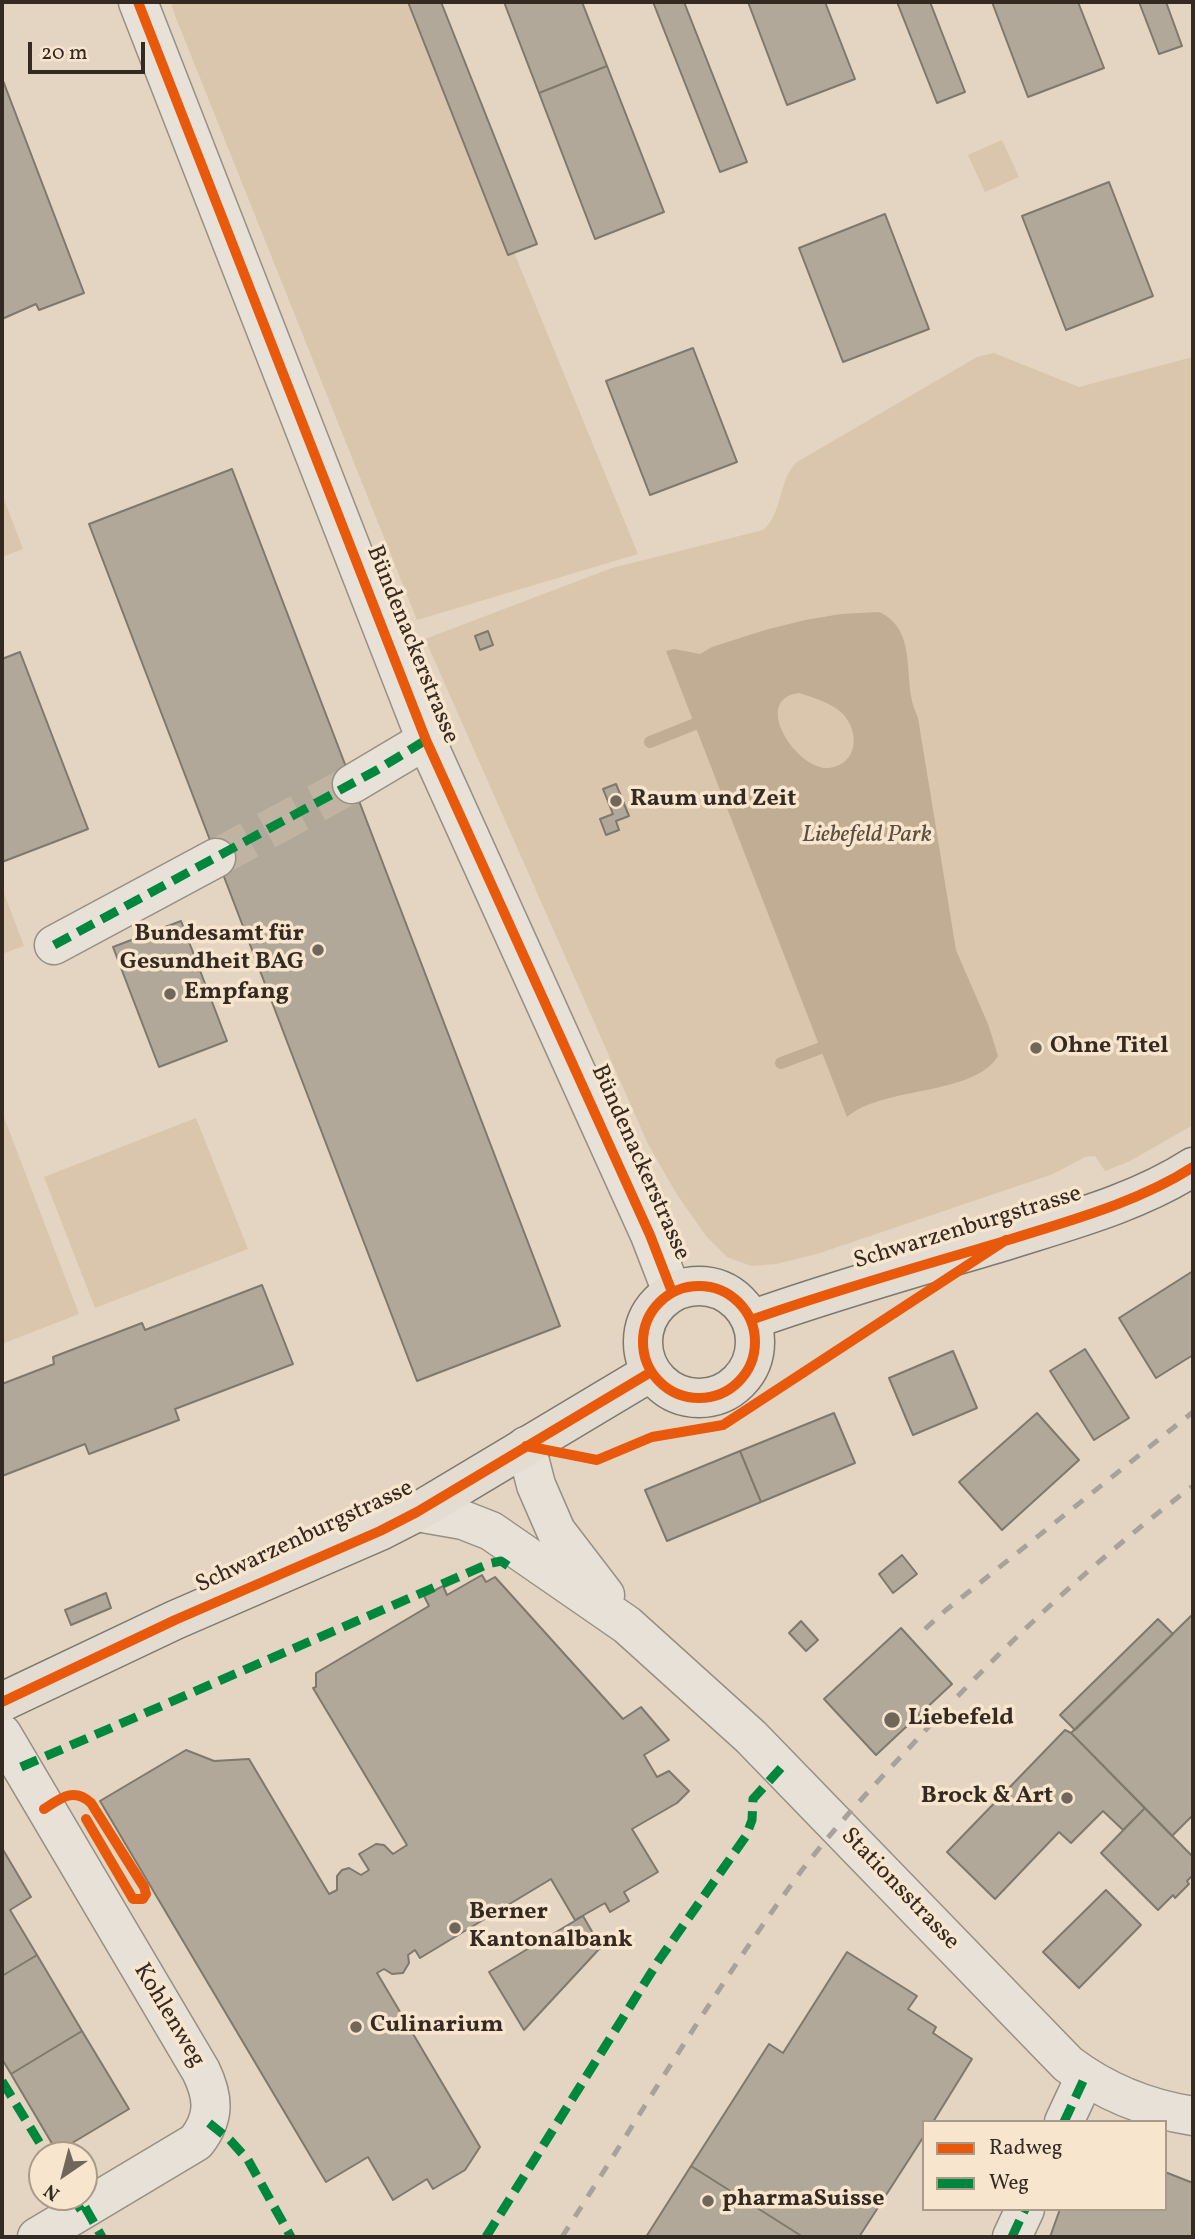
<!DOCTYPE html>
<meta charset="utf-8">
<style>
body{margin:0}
#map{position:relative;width:1195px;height:2239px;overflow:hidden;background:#e3d5c1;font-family:Vollkorn,serif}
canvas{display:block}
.frame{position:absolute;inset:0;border:4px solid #342a22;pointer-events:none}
.legend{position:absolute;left:922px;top:2120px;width:245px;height:91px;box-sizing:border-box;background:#f7e5cd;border:2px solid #a99a89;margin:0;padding:9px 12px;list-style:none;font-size:21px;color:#342a22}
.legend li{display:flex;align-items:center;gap:14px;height:35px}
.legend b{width:35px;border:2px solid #a99a89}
.north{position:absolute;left:28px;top:2141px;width:70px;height:70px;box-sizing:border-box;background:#f7e5cd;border:2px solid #a99a89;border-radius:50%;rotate:215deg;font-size:19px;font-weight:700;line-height:28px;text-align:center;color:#342a22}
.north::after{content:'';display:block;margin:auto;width:24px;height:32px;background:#71665a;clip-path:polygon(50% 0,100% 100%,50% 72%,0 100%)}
.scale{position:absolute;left:28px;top:42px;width:117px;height:32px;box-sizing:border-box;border:4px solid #342a22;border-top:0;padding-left:9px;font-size:21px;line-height:24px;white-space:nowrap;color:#342a22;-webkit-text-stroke:5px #f7e5cd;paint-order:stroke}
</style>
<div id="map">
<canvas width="1195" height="2239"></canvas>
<div class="frame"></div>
<ul class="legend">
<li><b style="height:9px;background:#e8590c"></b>Radweg</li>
<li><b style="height:9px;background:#00873e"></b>Weg</li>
</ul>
<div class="north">N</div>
<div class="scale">20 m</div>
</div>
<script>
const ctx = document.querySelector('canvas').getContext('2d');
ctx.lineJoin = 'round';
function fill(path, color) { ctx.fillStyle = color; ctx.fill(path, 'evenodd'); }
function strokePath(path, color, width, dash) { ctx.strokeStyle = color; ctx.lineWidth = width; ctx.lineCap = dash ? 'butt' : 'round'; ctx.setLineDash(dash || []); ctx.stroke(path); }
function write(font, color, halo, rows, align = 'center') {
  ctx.font = font + ' Vollkorn,serif'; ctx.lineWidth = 7; ctx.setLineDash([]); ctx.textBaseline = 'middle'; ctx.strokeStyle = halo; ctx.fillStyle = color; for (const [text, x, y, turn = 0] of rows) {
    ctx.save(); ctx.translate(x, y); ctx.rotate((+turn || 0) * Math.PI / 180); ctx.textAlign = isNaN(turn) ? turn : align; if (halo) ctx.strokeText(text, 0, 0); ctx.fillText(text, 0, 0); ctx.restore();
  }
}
fill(new Path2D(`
 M171,2H411L638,554L417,620L174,13Z
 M1002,140L1019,177L985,192L968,155Z
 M994,353L1079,387L1193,357V1125L1130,1161L1105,1171L1095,1156L1085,1157L1053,1174L817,1254L776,1264L751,1266L727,1257L706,1236L676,1193L648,1144L425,639L612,568L763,530C783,514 778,479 797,462L977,357Z
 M2,494L23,549L2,557Z
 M2,888L24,946L2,954Z
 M2,1112L79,1314L2,1344Z
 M196,1118L248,1249L95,1308L44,1177Z`), '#dac6ac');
fill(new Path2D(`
 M879,612C913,627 906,666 911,696C912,703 915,711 918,718L956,950L988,1024L998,1056C974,1096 883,1086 847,1117L666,651L674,649L700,654L712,647L765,630L805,620L841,614ZM799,693C812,697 834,704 843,714C860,733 858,764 829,768C797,771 750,699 799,693Z`), '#c0ad94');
strokePath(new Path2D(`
 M650,742L695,724
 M781,1063L821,1048`), '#c0ad94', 12);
const building = new Path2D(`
 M408,2H441L537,244L508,255Z
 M504,2H582L607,66L539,93Z
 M653,2H684L747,162L720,172Z
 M748,2H825L855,79L787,105Z
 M897,2H930L965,92L937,103Z
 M992,2H1078L1104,68L1028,97Z
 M1139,2H1166L1182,46L1159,54Z
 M607,66L664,212L595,239L539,93Z
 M2,78L84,293L39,310L36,304L2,319Z
 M1109,182L1153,296L1066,330L1022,216Z
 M885,214L929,329L843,362L799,248Z
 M693,348L737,462L650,495L606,381Z
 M232,469L560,1326L417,1381L89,524Z
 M488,631L493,645L480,650L475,636Z
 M20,652L88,829L2,862V659Z
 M616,784L629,816L616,821L619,830L606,835L600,819L613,814L603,789Z
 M181,921L227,1041L159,1067L113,947Z
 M1193,1271V1355L1156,1378L1119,1318Z
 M262,1285L293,1364L175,1409L179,1420L89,1454L85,1444L2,1476V1384L54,1364L53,1357L142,1323L145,1330Z
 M1085,1349L1129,1418L1094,1440L1050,1371Z
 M953,1351L977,1408L913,1435L889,1378Z
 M834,1413L855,1463L761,1502L740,1451Z
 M1037,1413L1079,1460L1002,1530L959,1482Z
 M740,1451L761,1502L667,1541L645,1490Z
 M902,1555L917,1574L893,1593L879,1574Z
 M482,1575L486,1582L495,1577L623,1719L641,1707L669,1740L644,1755L657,1777L669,1771L689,1791L677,1803L632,1829L658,1872L624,1892L629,1901L610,1912L605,1903L575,1920L551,1879L420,1958L415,1950L408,1955L409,1963L403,1973L392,1974L384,1969L377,1973L480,2147L465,2170L433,2189L427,2179L393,2200L368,2157L326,2182L100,1801L186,1750L214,1761L249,1759L329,1894L337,1890V1876L342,1870L349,1868L361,1875L369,1870L359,1854L376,1844L384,1845L393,1854L407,1845L313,1688L316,1687V1673L429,1606L424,1596L443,1586L447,1595Z
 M106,1593L111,1608L71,1625L65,1610Z
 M1193,1614V1815L1172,1836L1071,1733Z
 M1158,1619L1173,1634L1075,1730L1060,1715Z
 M801,1621L818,1640L806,1651L789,1633Z
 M901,1628L952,1684L876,1755L824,1699Z
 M1065,1730L1071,1733L1145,1808L1123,1830L1103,1811L1071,1843L1059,1832L995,1899L947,1852Z
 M1145,1808L1193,1857V1875L1187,1881L1189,1884L1175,1898L1173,1895L1158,1910L1101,1853Z
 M2,1848L31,1897L10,1910L37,1955L2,1976Z
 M1106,1890L1141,1925L1079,1988L1043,1952Z
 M583,1916L601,1947L524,2030L489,1972Z
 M847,1952L917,1996L908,2009L936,2027L933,2033L972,2059L933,2122H924V2136L859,2237H803L691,2166L769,2044L783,2053Z
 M37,1955L82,2031L11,2074L2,2059V1976Z
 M82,2031L129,2109L57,2152L11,2074Z
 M691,2166L803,2237H646Z
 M1165,2172L1193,2183V2237H1050L1060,2209H1165Z`);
fill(building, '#b2a89a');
strokePath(building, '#7f786d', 2);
strokePath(new Path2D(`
 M216,858L352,784`), '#c0b3a1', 38, [38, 19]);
const minor = new Path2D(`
 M138,2L426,740L650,1235L672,1292
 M352,784L426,740
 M54,945L216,858
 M526,1446L536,1485L556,1531L605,1595
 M417,1512L463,1520L491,1531L627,1625L751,1737L1068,2064C1105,2092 1148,2109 1193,2116
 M2,1734L201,2071C214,2098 215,2118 196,2142L37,2237
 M1064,2122L1085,2077
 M1012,2237L1025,2209`);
const major = new Path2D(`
 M643 1342a56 56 0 1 1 112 0a56 56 0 1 1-112 0Z
 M751,1320C835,1290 921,1266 1005,1241C1068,1221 1137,1203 1193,1167
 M2,1702L175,1620L380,1531L417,1512L651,1372`);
strokePath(minor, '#988f83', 41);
strokePath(major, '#7f786d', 41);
strokePath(minor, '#e8e1d7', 38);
strokePath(major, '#e4dcd0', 38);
strokePath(new Path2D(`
 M925,1629L946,1610L1193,1412
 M562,2237C641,2114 715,1988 802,1870C835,1827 873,1786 910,1747C996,1653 1090,1563 1193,1486`), '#a9a29a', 5, [12, 12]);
strokePath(new Path2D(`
 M54,945L377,770L426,740
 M21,1767L488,1564L501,1561L510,1567
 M2,2081L47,2155
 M1064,2122L1085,2077
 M209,2123L230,2140L248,2160L291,2237
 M72,2197L81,2210
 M85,2207L102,2237
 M486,2237L659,1960L746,1836L752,1820L753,1799L781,1768
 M1012,2237L1025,2209`), '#00873e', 9, [18, 9]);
strokePath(new Path2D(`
 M138,2L426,740L650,1235L672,1292
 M643 1342a56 56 0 1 1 112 0a56 56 0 1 1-112 0Z
 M751,1320C835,1290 921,1266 1005,1241C1068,1221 1137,1203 1193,1167
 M526,1446L597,1460L652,1437L723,1425L1006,1240
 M2,1702L175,1620L380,1531L417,1512L651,1372
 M44,1809C61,1798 74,1787 91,1803L144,1887L146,1894L143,1899H133L86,1819`), '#e8590c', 10);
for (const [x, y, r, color] of [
 [616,801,7,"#71665a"],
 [318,950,7,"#71665a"],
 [170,994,7,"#71665a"],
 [1036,1048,7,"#71665a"],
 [892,1720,9,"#71665a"],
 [1067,1798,7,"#71665a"],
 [455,1928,7,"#71665a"],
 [356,2027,7,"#71665a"],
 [708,2201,7,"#71665a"]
]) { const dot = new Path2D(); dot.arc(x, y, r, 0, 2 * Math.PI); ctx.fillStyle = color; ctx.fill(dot); strokePath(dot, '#f7e5cd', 2.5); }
write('24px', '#342a22', '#f7e5cd', [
 ["Bündenackerstrasse",411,645,68],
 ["Bündenackerstrasse",639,1163,66],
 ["Schwarzenburgstrasse",968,1229,-17],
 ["Schwarzenburgstrasse",305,1538,-25],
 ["Stationsstrasse",899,1890,46],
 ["Kohlenweg",168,2016,59]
]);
write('bold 24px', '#342a22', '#f7e5cd', [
 ["Raum und Zeit",630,801],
 ["Bundesamt für",304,936,"right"],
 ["Gesundheit BAG",304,964,"right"],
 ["Empfang",184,994],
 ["Ohne Titel",1050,1048],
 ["Liebefeld",908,1720],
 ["Brock & Art",1053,1798,"right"],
 ["Berner",469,1914],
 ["Kantonalbank",469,1942],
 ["Culinarium",370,2027],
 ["pharmaSuisse",722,2201]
], 'left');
write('italic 24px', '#5c4e40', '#f7e5cd', [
 ["Liebefeld Park",867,837]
]);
</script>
